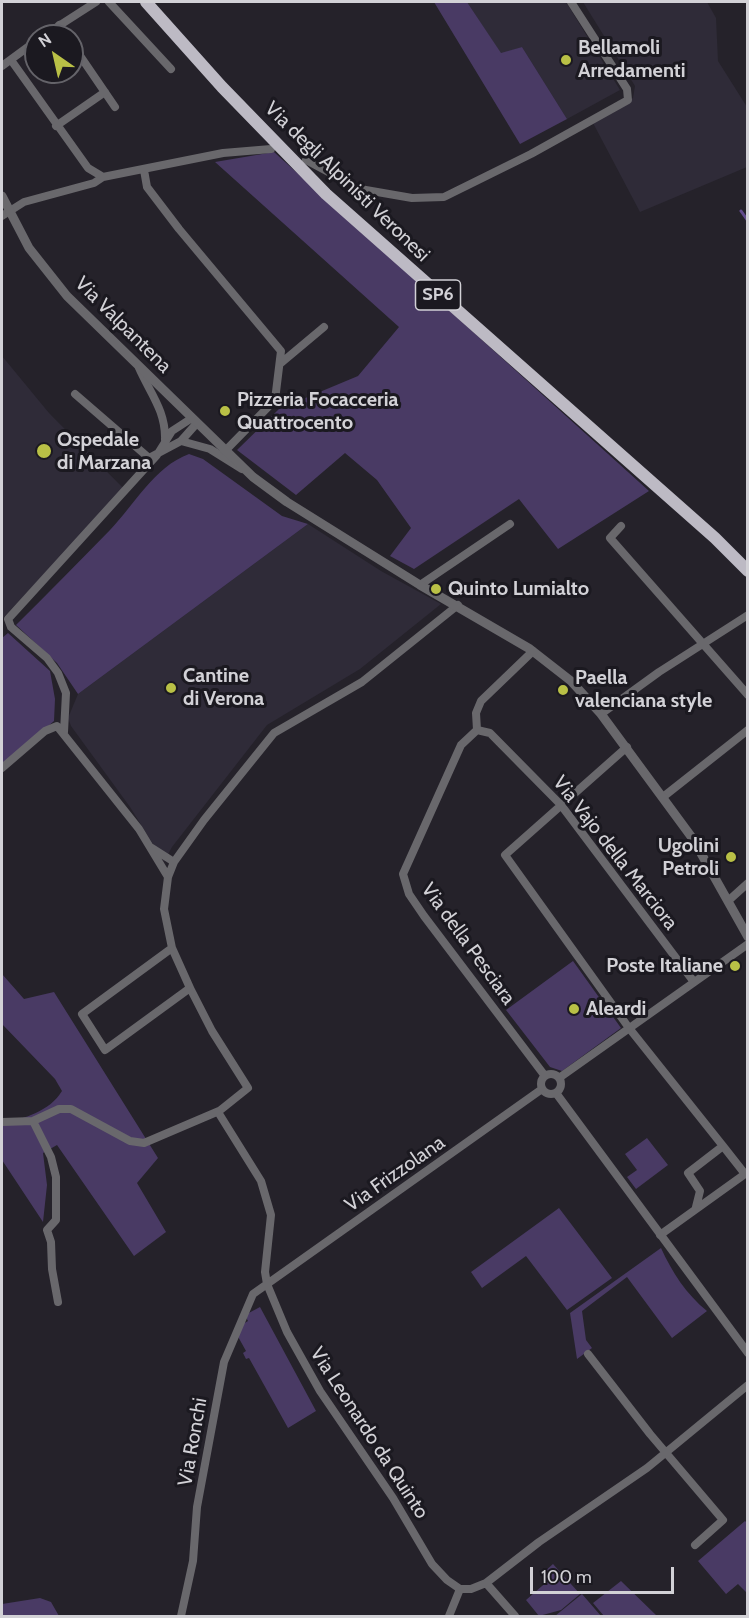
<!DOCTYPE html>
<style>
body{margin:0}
#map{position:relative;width:749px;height:1618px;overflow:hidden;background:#25222a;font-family:Cabin,sans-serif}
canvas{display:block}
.frame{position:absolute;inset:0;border:3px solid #d2d1d6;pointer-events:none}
.north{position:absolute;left:24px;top:24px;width:60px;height:60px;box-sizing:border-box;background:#1b1920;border:2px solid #646369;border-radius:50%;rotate:326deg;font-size:16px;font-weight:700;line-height:24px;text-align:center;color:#d2d1d6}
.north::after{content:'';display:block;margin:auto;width:21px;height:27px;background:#b9c046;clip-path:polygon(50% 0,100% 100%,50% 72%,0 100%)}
.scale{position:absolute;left:530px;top:1567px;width:144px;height:27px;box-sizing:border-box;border:3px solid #d2d1d6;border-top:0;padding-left:8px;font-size:18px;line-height:21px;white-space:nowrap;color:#d2d1d6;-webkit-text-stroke:4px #1b1920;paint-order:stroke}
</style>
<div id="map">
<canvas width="749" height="1618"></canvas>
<div class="frame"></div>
<div class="north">N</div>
<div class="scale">100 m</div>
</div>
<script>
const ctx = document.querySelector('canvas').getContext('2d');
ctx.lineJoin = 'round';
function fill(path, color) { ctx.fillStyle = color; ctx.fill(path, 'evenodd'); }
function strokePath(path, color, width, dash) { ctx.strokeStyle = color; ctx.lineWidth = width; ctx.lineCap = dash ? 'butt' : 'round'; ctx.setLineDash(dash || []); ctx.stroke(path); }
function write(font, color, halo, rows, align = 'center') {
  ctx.font = font + ' Cabin,sans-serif'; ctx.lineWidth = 6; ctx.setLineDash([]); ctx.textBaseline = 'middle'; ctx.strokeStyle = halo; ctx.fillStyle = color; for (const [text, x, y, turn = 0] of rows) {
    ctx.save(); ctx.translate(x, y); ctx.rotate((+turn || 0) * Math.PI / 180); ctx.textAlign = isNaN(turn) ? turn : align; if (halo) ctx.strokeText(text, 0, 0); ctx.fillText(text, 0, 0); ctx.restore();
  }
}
fill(new Path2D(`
 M467,2H566L620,90L567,119L522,47L501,54Z
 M583,2H707L716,18L718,61L747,107V167L640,212L593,123L633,98L635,86Z
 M2,356L49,413L124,489L2,619Z
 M308,524L381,571L441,604L360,669L267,725L172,847L164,862L130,807L71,726L68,718L78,694Z`), '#2f2b38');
fill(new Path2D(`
 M434,2H467L501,53L522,47L567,119L520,144Z
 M274,152L649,491L558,549L519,499L414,569L390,556L411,528L377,480L345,453L296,495L237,450L279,409L358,376L399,327L215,162Z
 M189,454L203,459L282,516L308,524L78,694L57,663L16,625C48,593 79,562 110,530C135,504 154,467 189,454Z
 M8,633L50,671L55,699L54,721L2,766V638Z
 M573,961L621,1028L562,1071L550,1067L506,1010Z
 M2,974L24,999L54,992L158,1158L137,1183L166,1232L134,1256L57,1145L43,1153L47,1185L43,1222L2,1160V1123C24,1119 50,1111 62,1091L55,1079L2,1024Z
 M647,1138L668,1165L636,1189L627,1177L637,1170L625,1154Z
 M559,1208L612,1278L567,1310L526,1256L482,1288L471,1272Z
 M661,1248C672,1272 686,1294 707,1311L672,1338L627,1277L582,1311L586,1340L592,1348L577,1359L570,1313Z
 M260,1307L316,1411L288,1428L249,1358L246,1359L243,1353L246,1351L236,1333V1328L248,1321L245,1315Z
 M745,1521L748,1524L747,1593L738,1584L726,1594L698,1561Z
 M553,1564L580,1594L561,1610L539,1616L526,1600L550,1579L544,1572Z
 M621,1581L657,1616H604L593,1603Z
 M582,1594L601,1616H555Z
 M40,1598L51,1602L59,1616H2V1604Z`), '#493a64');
strokePath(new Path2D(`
 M741,211L748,221`), '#624b8c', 3);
strokePath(new Path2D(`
 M109,2L171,69
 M59,25L66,36
 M43,36L96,2
 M72,44L115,107
 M11,60L88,168L103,177
 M2,66L36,41
 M56,126L105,92
 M306,160L360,189L412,198L444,197L531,154L628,100L627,89L571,2
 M144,170L147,187L179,229L281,351L275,400L225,451
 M2,216L24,202L94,183L103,177L223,153L271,149
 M281,363L324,327
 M139,368C150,393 166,411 165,440
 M75,394L149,458L181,441L197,423
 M181,441L210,449L242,469
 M621,526L610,538L748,695
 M420,585L510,524
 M458,605L362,682L274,733L204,820L174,862L168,877L164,909L172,948L82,1014L105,1050L190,988L212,1031L248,1088L218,1112L261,1181L271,1215L265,1272L267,1284L287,1332L320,1391L393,1498L432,1564L447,1580L460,1589H471L486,1583L539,1542L647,1468L748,1385
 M601,714L659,672L748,615
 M477,730L461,745L403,874L409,894L424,916L545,1076
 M477,730L490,733L561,805L694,982
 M477,730L476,713L481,701L533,651
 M64,732L66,693L58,673L47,658L11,627L8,619L157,455L172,431L192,418
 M627,747L505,855L629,1028L723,1146
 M2,768L45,731L57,726L139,829L168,877
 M663,797L748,730
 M152,848L174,862
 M728,901L748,883
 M172,948L190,988
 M541 1084a10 10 0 1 1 20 0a10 10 0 1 1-20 0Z
 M559,1078L748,944
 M556,1093L748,1353
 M33,1121L51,1157L56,1177V1220L47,1230L51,1242L52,1269L58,1302
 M2,1122L33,1121L59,1109H71L130,1141L144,1143L219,1111
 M660,1235L745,1174L723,1146L688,1173L700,1191L696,1207
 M588,1354L650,1434L723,1520L695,1545
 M486,1583L515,1616
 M181,1616L193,1561L197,1507L224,1362L253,1294L542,1089
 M449,1616L460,1589`), '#69686c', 8);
strokePath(new Path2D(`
 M2,196L29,248L67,296L253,477L287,502L420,585L530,649L571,681L601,714L693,839L748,937`), '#69686c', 9);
strokePath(new Path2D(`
 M146,2L222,87L326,194L715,538L748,571`), '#bdbac4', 12);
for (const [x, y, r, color] of [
 [566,60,6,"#b9c046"],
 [225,411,6,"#b9c046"],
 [44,451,8,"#b9c046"],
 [436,589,6,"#b9c046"],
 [171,688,6,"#b9c046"],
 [563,690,6,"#b9c046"],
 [731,857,6,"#b9c046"],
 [735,966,6,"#b9c046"],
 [574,1009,6,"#b9c046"]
]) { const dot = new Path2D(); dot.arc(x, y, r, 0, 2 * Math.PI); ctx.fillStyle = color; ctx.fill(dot); strokePath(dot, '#1b1920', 2); }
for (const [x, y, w] of [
 [438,295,45]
]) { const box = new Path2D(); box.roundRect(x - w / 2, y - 15, w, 30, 4.5); ctx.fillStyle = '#1b1920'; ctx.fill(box); strokePath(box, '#d2d1d6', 1.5); }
write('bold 18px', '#d2d1d6', null, [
 ["SP6",438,295]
]);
write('bold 20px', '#d2d1d6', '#1b1920', [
 ["Bellamoli",578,48],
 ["Arredamenti",578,71],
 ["Pizzeria Focacceria",237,400],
 ["Quattrocento",237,423],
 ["Ospedale",57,440],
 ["di Marzana",57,463],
 ["Quinto Lumialto",448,589],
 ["Cantine",183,676],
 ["di Verona",183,699],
 ["Paella",575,678],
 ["valenciana style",575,701],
 ["Ugolini",719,846,"right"],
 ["Petroli",719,869,"right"],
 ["Poste Italiane",723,966,"right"],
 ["Aleardi",586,1009]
], 'left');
write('20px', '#d2d1d6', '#1b1920', [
 ["Via degli Alpinisti Veronesi",347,182,44],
 ["Via Valpantena",123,325,45],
 ["Via Vajo della Marciora",615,853,52],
 ["Via della Pesciara",468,944,54],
 ["Via Frizzolana",395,1174,-35],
 ["Via Leonardo da Quinto",369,1433,57],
 ["Via Ronchi",193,1442,-80]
]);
</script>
